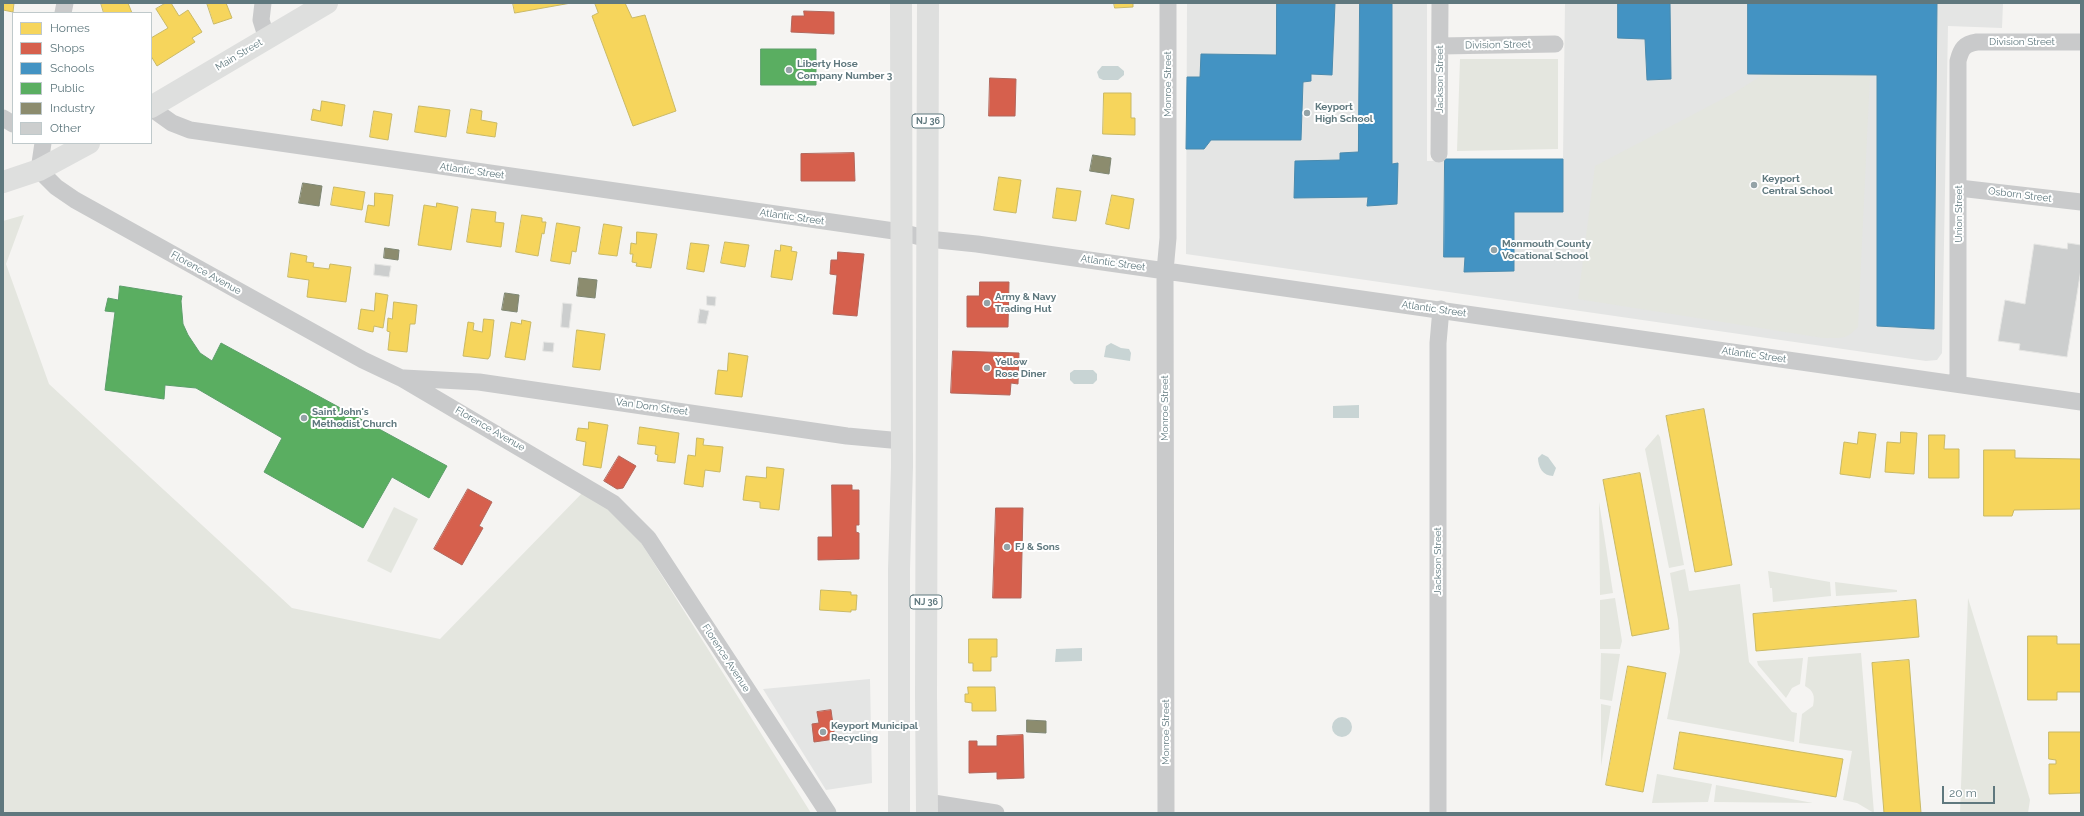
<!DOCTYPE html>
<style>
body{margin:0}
#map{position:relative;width:2084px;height:816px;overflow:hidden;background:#f5f4f2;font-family:Raleway,sans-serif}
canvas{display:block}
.frame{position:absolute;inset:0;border:4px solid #5f787e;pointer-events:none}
.legend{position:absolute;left:12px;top:12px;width:140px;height:132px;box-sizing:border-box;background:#fff;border:1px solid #bfc9cb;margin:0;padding:5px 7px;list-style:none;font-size:12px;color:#5f787e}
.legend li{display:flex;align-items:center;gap:8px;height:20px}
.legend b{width:20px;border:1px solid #bfc9cb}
.scale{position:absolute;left:1942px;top:786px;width:53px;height:18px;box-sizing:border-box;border:2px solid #5f787e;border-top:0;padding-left:5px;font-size:12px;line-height:14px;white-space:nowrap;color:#5f787e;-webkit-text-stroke:3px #fff;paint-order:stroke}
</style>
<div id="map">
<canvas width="2084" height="816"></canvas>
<div class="frame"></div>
<ul class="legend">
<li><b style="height:11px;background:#f6d55c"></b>Homes</li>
<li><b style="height:11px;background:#d6604d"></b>Shops</li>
<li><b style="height:11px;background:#4393c3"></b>Schools</li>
<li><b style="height:11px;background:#5aae61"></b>Public</li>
<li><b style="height:11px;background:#8c8c6e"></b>Industry</li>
<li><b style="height:11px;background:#cccece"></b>Other</li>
</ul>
<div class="scale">20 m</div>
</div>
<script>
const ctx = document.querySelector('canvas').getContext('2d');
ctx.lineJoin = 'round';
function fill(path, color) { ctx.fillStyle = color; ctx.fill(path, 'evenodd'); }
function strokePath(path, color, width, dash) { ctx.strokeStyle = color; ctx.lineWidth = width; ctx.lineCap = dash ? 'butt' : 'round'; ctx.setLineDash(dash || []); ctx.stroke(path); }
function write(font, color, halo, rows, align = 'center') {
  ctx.font = font + ' Raleway,sans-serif'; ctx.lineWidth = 4; ctx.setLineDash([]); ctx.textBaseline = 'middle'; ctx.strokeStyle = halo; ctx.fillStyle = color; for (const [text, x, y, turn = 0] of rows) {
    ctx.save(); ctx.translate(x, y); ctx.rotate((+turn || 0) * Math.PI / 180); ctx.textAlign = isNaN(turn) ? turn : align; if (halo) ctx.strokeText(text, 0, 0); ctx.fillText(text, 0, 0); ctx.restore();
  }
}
fill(new Path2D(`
 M1187,3H1427V161L1563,159L1565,3H2003L2002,28L1948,26L1942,353L1937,360L1926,361L1186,254Z
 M870,679L872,783L826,790L763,689Z`), '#e4e5e4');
fill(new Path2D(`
 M1460,59H1558V149L1457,151Z
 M1764,74L1870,75L1858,327C1846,340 1841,338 1823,338L1578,299L1595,166L1734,93Z
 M24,215L6,264L49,384L292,608L440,639L589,486L618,506L811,813H3V221Z
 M1658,434L1660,437L1684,565L1669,568L1645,449Z
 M1599,502L1613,593L1600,595Z
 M394,507L418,519L391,573L367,561Z
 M1685,569L1689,591L1740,584L1749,662L1792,712L1797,713L1794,742L1667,719L1680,652L1678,620L1670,573Z
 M1768,571L1830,582L1831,596L1773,602L1772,588H1770Z
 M1835,582L1897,590V592L1836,596Z
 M1615,598L1622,641L1620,649H1600V600Z
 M1968,598L2030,800L2028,813H1960Z
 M1601,653L1620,654L1612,701L1600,699Z
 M1861,653L1874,813L1857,803L1843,800L1852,751L1799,743L1802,714L1813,706C1815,696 1814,691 1805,686L1808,657Z
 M1803,658L1800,684L1792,688L1786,698L1758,665L1757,661Z
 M1601,704L1611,706L1601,766Z
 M1657,774L1712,784L1708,802L1652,803Z
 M1716,785L1813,803L1714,802Z`), '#e4e6df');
fill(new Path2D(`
 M1102,66H1118L1124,71V75L1118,80H1103L1099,78L1097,72Z
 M1111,343L1121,348L1129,349L1131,353L1130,361L1104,357L1106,346Z
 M1074,370H1093L1097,374V380L1093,384H1074L1070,380V373Z
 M1359,405V418H1333V406Z
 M1542,454L1548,457L1556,468L1553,476C1543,476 1538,467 1538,458Z
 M1082,648V661L1055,662L1056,649Z
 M1332 727a10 10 0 1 1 20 0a10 10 0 1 1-20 0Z`), '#c8d4d4');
const homes = new Path2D(`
 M3,3H14L13,12L3,10Z
 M101,3H128L132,13H104Z
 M166,3H171L179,16L188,10L202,32L192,38L195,42L157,66L151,56V38L168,28L156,9Z
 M207,3H226L232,18L214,24Z
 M513,3H571L515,13Z
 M595,3H625L632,18L645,15L676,111L633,126L592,16L598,13Z
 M1114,3H1133V7L1115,8Z
 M1104,93H1131V118H1135V135L1103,134Z
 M322,101L345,105L342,126L311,120L313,109L320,111Z
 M419,106L450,110L446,137L415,132Z
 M471,109L482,111L481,120L497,123L495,137L467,133Z
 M374,111L392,114L388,140L370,137Z
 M999,177L1021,180L1016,213L994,210Z
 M334,187L365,192L362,210L331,205Z
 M1057,188L1081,191L1076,221L1053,218Z
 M375,193L393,195L389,226L365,222L368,205L374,206Z
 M1112,195L1134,199L1129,229L1106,224Z
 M437,203L458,207L451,250L418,245L424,205L436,207Z
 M472,209L496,212L495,222L504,223L501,247L467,242Z
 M522,215L542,218V222H546L544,234L542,233L538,256L516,252Z
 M557,223L580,227L576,252L572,251L570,264L551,261Z
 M604,224L622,227L617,256L599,254Z
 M637,232L657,234L651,268L636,266L637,263L632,262L633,254H630L631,243L636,244Z
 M725,242L749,245L745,267L721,263Z
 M691,243L709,245L704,272L687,269Z
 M781,245L792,247L791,251L797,252L792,280L771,277L775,250L780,251Z
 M291,253L307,256L306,262L314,263L313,267L329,269L330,264L351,267L346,302L307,297L309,280L288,277Z
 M376,293L388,295L383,328L374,326L373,332L358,329L361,309L374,311Z
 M394,302L417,305L415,324H410L407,352L388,350L390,332L387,331L388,318L392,319Z
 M484,319L494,320L490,356L488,359L463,356L468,322L474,323L473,330L482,332Z
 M522,320L531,322L525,360L505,357L511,322L521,324Z
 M577,330L605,334L600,370L573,367Z
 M729,353L748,356L742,397L715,394L718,370L727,371Z
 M1704,409L1732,565L1695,572L1666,416Z
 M589,422L608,425L601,468L583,465L586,442L576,440L578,428L588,429Z
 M640,427L679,433L675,463L657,461L658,455L655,454L656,446L638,444Z
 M1859,432L1876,434L1870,478L1840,474L1844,442L1857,444Z
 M1901,432L1917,433L1914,474L1885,472L1887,442L1900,443Z
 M1929,435H1945L1944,449H1959V478H1929Z
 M697,438L704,439L703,445L723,447L720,472L705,470L703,487L684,484L688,455L695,456Z
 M1984,450H2015V458L2081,459V509L2014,510L2012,516H1984Z
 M767,467L784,469L779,510L760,508V502L743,500L746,476L766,478Z
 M1640,473L1669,629L1632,636L1603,480Z
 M821,590L851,592V595H857L856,610H851V612L820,610Z
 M1916,600L1919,637L1756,651L1753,614Z
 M2028,636H2057V644H2081V692H2057V700H2028Z
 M969,639H997V657H991V671H973V663H969Z
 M1909,660L1921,813H1884L1872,663Z
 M1628,666L1666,673L1643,792L1606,785Z
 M968,687H995L996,711H972V703L965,702V694H968Z
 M1680,732L1843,759L1836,797L1674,769Z
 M2049,732H2081V793L2049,794V764H2056V760L2049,759Z`);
fill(homes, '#f6d55c');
strokePath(homes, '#c9b966', 1);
const shops = new Path2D(`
 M804,11L834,12V34L791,32L792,16H804Z
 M990,78L1016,79L1015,116H989Z
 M854,153L855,181H801V154Z
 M838,252L864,254L857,316L833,314L837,275L830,274L831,260H837Z
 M980,282H1009L1008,327H967V296H979Z
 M953,351L1019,353L1018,384L1011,383L1010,395L951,393Z
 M619,456L636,466L623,488L617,489L604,481Z
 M832,485H852V490H859V525H856V532L859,533V559L818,560V537H832Z
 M468,489L492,502L479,526L483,528L462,565L434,549Z
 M996,508H1023L1021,598H993Z
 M831,710L835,739L814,742L812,724L819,723L817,712Z
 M1023,735L1024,778L997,779V772L969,773V741H977V746H997V736Z`);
fill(shops, '#d6604d');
strokePath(shops, '#b2675c', 1);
const schools = new Path2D(`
 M1277,3H1335L1332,75L1311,74V81L1303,82L1301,140H1211L1204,149H1186L1187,77H1200L1201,54L1276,55Z
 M1360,3H1392V164L1398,163L1397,204L1367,206L1368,197L1294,198L1295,161L1340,160V153L1358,152Z
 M1618,3H1670L1671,79L1647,80L1645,39L1618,38Z
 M1748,3H1937L1934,329L1877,326V75L1748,74Z
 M1445,159H1563V212H1514V271L1464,272L1465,257H1444Z`);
fill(schools, '#4393c3');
strokePath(schools, '#4b8bae', 1);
const public = new Path2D(`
 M761,49H816V85H761Z
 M120,286L182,296L181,301L183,324L188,335L200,353L212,361L221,343L447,466L429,498L392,477L363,528L264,472L282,438L196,388L165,385L164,399L105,390L115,312L105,311L108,298L118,300Z`);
fill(public, '#5aae61');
strokePath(public, '#5c9e6a', 1);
const industry = new Path2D(`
 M1093,155L1111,158L1109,174L1090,171Z
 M303,183L322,186L319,206L299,203Z
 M385,248L399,250L398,260L384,258Z
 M579,278L597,280L595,298L577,296Z
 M505,293L519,295L517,312L502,310Z
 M1027,720L1046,721V733L1027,732Z`);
fill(industry, '#8c8c6e');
strokePath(industry, '#7e8673', 1);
const building = new Path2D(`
 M2068,243L2081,245V269L2067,357L2019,350L2020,344L1998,341L2005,300L2025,304L2034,244L2067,249Z
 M375,264L391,266L389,277L374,275Z
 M707,296L716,297L715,306L707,305Z
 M563,303L572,304L569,328L561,327Z
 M700,309L709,311L706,324L698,323Z
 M544,342L554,343L553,352L543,351Z`);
fill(building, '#cccece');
strokePath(building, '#e4e4e2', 1);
strokePath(new Path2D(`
 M263,3L261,20L267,39
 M63,13L65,3
 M1440,46L1555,44
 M151,108L172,123L190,130L901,232L928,239L977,244L2081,402
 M3,118L13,124
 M43,143L39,170L56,187L75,200L363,360L401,378L613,503L648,538L828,813
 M1439,154L1440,3
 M1959,188L2081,202
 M404,378L479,382L847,436L902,441
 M1958,383V61C1961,49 1964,44 1977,42H2081
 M927,802L996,813
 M1166,813L1165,271L1168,238V3
 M1438,813V343L1441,309`), '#c9cacb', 17);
strokePath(new Path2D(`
 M151,107L327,3
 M3,182L39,170L89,143`), '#dedfde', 22);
strokePath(new Path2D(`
 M899,813V569L902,467L901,3
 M927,813L926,695L928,3`), '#dedfde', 22);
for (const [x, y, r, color] of [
 [789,70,4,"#94a3a7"],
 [1307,113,4,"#94a3a7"],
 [1754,185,4,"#94a3a7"],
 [1494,250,4,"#94a3a7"],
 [987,303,4,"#94a3a7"],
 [987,368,4,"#94a3a7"],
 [304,418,4,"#94a3a7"],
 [1007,547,4,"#94a3a7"],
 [823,732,4,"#94a3a7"]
]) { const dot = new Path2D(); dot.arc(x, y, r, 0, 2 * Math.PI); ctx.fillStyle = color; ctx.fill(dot); strokePath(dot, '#fff', 1.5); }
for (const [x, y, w] of [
 [928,121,32],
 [926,602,32]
]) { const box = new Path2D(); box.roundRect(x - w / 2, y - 7, w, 14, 3); ctx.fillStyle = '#fff'; ctx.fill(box); strokePath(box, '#5f787e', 1); }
write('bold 9px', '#5f787e', null, [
 ["NJ 36",928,121],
 ["NJ 36",926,602]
]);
write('10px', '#5f787e', '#fff', [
 ["Division Street",2022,42],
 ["Division Street",1498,45,-1],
 ["Main Street",239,55,-31],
 ["Jackson Street",1440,79,-90],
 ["Monroe Street",1168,84,-90],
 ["Atlantic Street",472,171,8],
 ["Osborn Street",2020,195,7],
 ["Union Street",1959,214,-90],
 ["Atlantic Street",792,217,8],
 ["Atlantic Street",1113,263,8],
 ["Florence Avenue",206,273,29],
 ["Atlantic Street",1434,309,8],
 ["Atlantic Street",1754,355,8],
 ["Van Dorn Street",652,407,8],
 ["Monroe Street",1165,408,-90],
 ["Florence Avenue",490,429,30],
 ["Jackson Street",1438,561,-90],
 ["Florence Avenue",726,658,57],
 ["Monroe Street",1166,732,-90]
]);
write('bold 10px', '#5f787e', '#fff', [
 ["Liberty Hose",797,64],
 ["Company Number 3",797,76],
 ["Keyport",1315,107],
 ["High School",1315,119],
 ["Keyport",1762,179],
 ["Central School",1762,191],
 ["Monmouth County",1502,244],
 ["Vocational School",1502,256],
 ["Army & Navy",995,297],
 ["Trading Hut",995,309],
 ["Yellow",995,362],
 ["Rose Diner",995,374],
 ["Saint John's",312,412],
 ["Methodist Church",312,424],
 ["FJ & Sons",1015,547],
 ["Keyport Municipal",831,726],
 ["Recycling",831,738]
], 'left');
</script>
